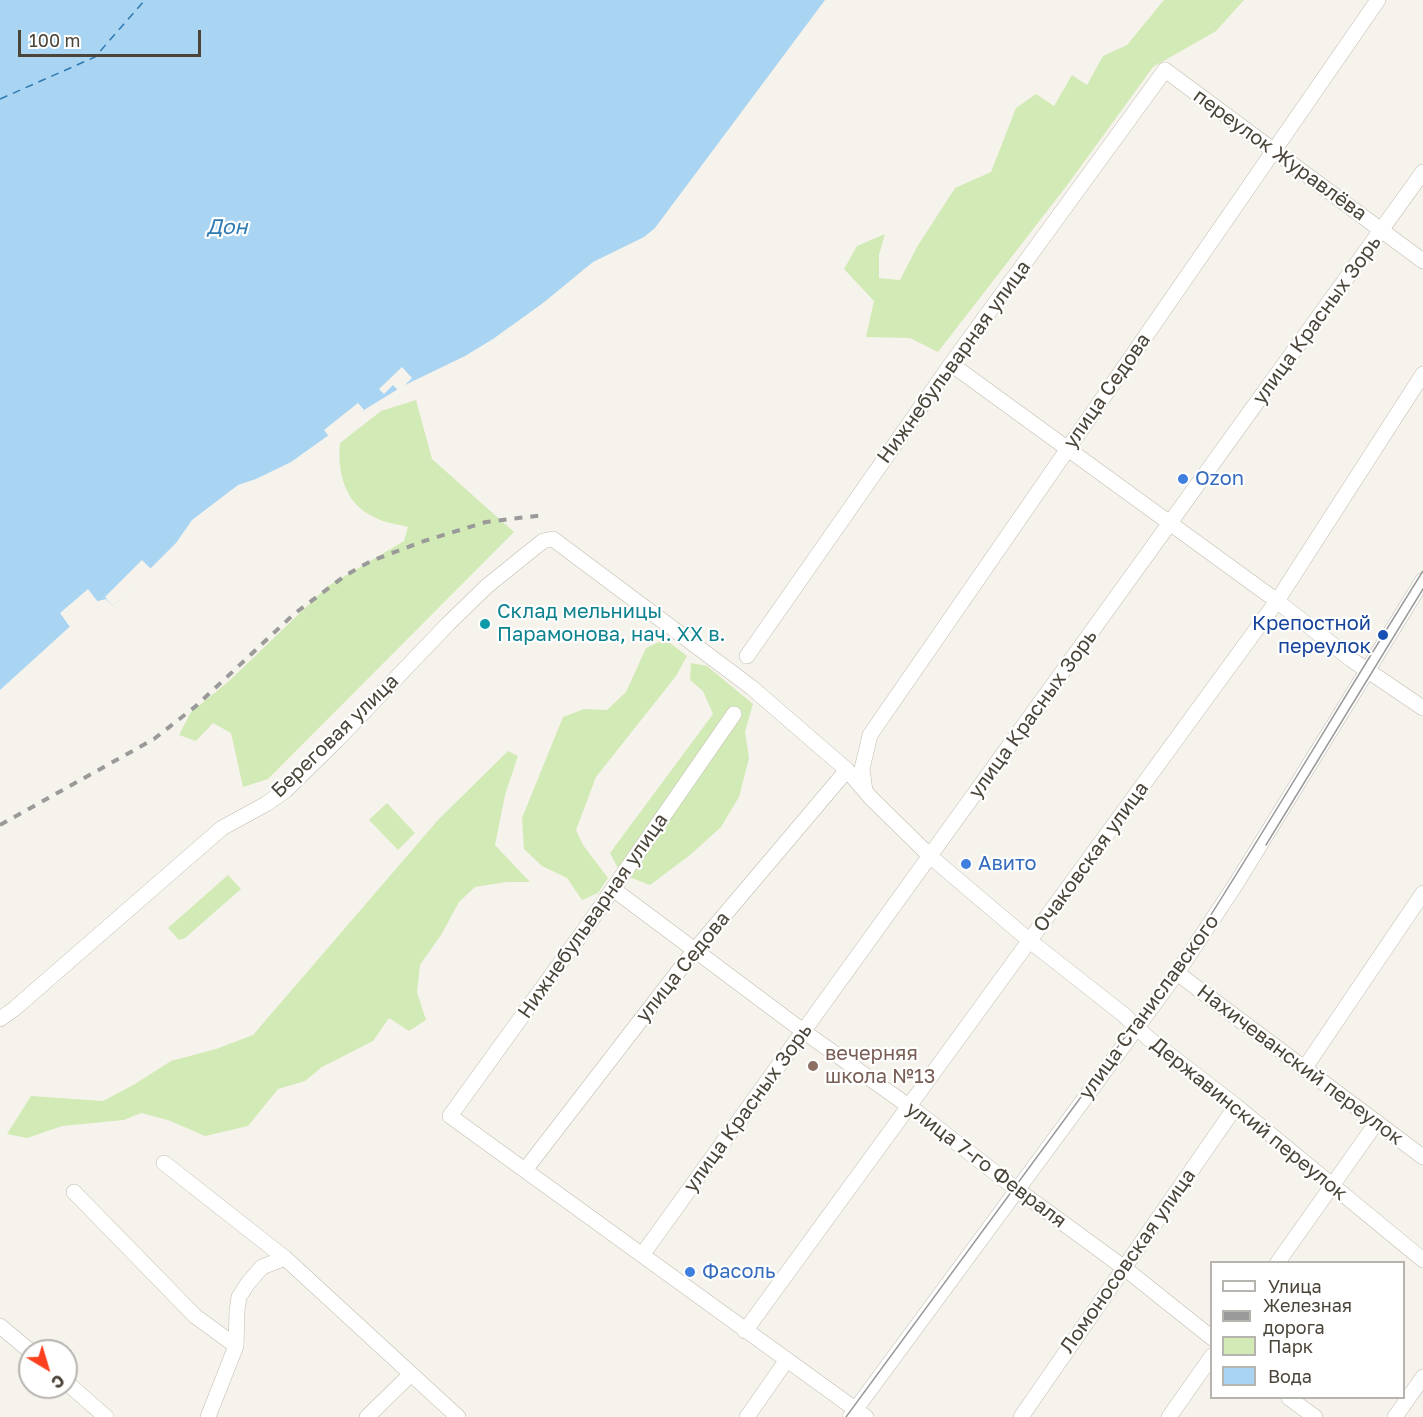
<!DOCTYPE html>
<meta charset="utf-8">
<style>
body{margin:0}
#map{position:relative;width:1423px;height:1417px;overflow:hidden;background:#f6f3ec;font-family:"Golos Text",sans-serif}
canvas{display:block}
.legend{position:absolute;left:1210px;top:1261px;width:195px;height:138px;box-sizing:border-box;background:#fff;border:2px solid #b7b4b0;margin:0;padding:8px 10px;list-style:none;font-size:18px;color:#4b4439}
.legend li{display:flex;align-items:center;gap:12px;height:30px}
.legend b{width:30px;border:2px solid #b7b4b0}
.north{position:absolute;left:18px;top:1339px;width:60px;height:60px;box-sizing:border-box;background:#fff;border:2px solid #b7b4b0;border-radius:50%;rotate:142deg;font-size:16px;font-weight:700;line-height:24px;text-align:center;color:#4b4439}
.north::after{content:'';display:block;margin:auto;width:21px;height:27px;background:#fc3f1d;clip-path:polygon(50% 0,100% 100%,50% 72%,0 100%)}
.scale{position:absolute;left:18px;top:30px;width:183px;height:27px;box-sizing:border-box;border:3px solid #4b4439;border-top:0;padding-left:8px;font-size:18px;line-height:21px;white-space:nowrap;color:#4b4439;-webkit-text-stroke:4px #fff;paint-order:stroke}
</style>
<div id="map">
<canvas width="1423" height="1417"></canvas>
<ul class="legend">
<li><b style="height:8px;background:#fff"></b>Улица</li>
<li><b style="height:8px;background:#9a9a9a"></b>Железная дорога</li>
<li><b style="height:16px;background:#d2eab5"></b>Парк</li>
<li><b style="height:16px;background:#a9d4f2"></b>Вода</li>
</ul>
<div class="north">С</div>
<div class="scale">100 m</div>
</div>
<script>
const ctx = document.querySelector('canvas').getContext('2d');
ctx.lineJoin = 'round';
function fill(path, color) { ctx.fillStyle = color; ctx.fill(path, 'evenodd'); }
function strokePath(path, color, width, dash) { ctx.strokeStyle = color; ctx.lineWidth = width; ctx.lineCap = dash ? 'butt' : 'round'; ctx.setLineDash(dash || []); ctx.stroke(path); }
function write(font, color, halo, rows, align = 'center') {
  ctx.font = font + ' "Golos Text",sans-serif'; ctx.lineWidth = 4.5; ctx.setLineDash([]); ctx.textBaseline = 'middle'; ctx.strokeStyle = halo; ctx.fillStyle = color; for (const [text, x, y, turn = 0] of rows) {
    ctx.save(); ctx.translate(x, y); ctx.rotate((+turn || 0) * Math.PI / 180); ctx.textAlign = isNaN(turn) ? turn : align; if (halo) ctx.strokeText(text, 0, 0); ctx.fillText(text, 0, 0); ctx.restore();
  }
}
fill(new Path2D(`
 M1164,0H1244L1216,31L1153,67L1068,184L938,352L910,338L866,337L874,301L844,269L857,246L885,234L879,255V278L900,280L917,247L955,188L991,172L1016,108L1036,94L1054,106L1072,75L1087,85L1103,56L1127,45Z
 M416,400L432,459L514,532L268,779L243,787L231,733L213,723L196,741L179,735L191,712L228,682L328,586L404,541L408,527C397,524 385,523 376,518C345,505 337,473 340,443L381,411Z
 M665,639L687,656L676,676L596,777L576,830L583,845L608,878L598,893L582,900L567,878L542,866L524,849L522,818L563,717L584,709L607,710L626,692L646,648Z
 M691,663L707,666L753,704L745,732L749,758L739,797L721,827L690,855L650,885L621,874L610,853L713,714L703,691L690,680Z
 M508,751L518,756L505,795L495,845L530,882H507L475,887L459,902L441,935L420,965L417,992L426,1020L409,1031L389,1018L373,1041L322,1067L305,1081L278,1089L248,1126L205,1136L168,1120L141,1113L124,1120L62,1126L27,1138L7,1134L31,1096L103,1101L135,1084L171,1061L216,1049L253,1035L438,820Z
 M387,803L415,833L398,850L369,820Z
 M228,875L241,889L185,938L179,940L168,928Z`), '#d2eab5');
fill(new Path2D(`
 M0,0H825L655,228L644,237L593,262L543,303L493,339L465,356L403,386L364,410L291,462L256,479L238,485L192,520L176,543L113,606L106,599L98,601L0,690Z`), '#a9d4f2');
fill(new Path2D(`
 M402,367L412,378L404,386L405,388L400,392L393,385L384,394L379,389Z
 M358,403L364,410L338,430L340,432L331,439L324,430Z
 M142,560L151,569L113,606L105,597Z
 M88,589L98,602L70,627L60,613Z`), '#f6f3ec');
strokePath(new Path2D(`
 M0,99L95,57L145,0`), '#2e7ab2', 1.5, [8, 6]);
const minor = new Path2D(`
 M951,364L1277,601L1352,660L1423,708
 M747,656L951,364L1165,70L1423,261
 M734,714L590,922L450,1116L866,1417
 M865,791L862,769L870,735L1378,0
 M613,889L803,1031L917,1112L1011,1185L1123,1267L1212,1338
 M1177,973L1423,1157
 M0,1019L14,1009L222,828L266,804L286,790L337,740L448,624L487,586L543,541L553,539L751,687L847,770L870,797L931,857L1030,941L1124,1015L1148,1038L1236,1106L1423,1260
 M1304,1069L1423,893
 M164,1163L285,1258L458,1417
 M525,1170L694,951L847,770
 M74,1192L195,1316L236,1346
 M642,1255L1423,172
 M1278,1262L1377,1122
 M0,1326L30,1351
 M745,1331L1277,601L1423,374
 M66,1382L106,1417
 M1289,1398L1315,1417
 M208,1417L236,1346L237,1311L239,1297L248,1283L262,1267L285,1258
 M367,1417L411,1374
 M747,1417L786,1361
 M850,1417L1177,973L1236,884L1423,580
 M1021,1417L1236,1106
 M1169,1417L1212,1356
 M1395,1417L1423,1377`);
strokePath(minor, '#c2bbae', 16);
strokePath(minor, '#fff', 15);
strokePath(new Path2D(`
 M1266,845L1423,589
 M846,1417L1186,954C1267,828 1343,698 1423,571`), '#9a9a9a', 1.5);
strokePath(new Path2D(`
 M0,825L154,739L196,706L294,614L346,575L371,561L424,541L486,522L544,515`), '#9a9a9a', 4, [8, 8]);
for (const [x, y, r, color] of [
 [1183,479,6,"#3f7fe0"],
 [485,624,6,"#0f9aa8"],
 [1383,635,6,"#1a4fb4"],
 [966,864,6,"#3f7fe0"],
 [813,1066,6,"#8d6e63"],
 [690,1272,6,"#3f7fe0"]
]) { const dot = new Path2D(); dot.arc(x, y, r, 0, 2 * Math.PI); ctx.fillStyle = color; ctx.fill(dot); strokePath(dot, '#fff', 2); }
write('20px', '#4b4439', '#fff', [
 ["переулок Журавлёва",1280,155,36],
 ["улица Красных Зорь",1317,320,-54],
 ["Нижнебульварная улица",954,362,-54],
 ["улица Седова",1107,391,-55],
 ["улица Красных Зорь",1033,714,-54],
 ["Береговая улица",335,736,-44],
 ["Очаковская улица",1091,857,-54],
 ["Нижнебульварная улица",593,916,-55],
 ["улица Седова",683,967,-51],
 ["улица Станиславского",1149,1007,-54],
 ["Нахичеванский переулок",1300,1065,37],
 ["улица Красных Зорь",748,1108,-54],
 ["Державинский переулок",1249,1119,39],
 ["улица 7-го Февраля",986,1165,37],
 ["Ломоносовская улица",1128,1261,-55]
]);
write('20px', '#366cbe', '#fff', [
 ["Ozon",1195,479],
 ["Авито",978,864],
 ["Фасоль",702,1272]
], 'left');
write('20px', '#0d838f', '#fff', [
 ["Склад мельницы",497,612],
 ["Парамонова, нач. XX в.",497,635]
], 'left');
write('20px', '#164399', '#fff', [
 ["Крепостной",1371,624],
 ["переулок",1371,647]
], 'right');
write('20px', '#785e54', '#fff', [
 ["вечерняя",825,1054],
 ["школа №13",825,1077]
], 'left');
write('italic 21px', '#2e7ab2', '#fff', [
 ["Дон",227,227]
]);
</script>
